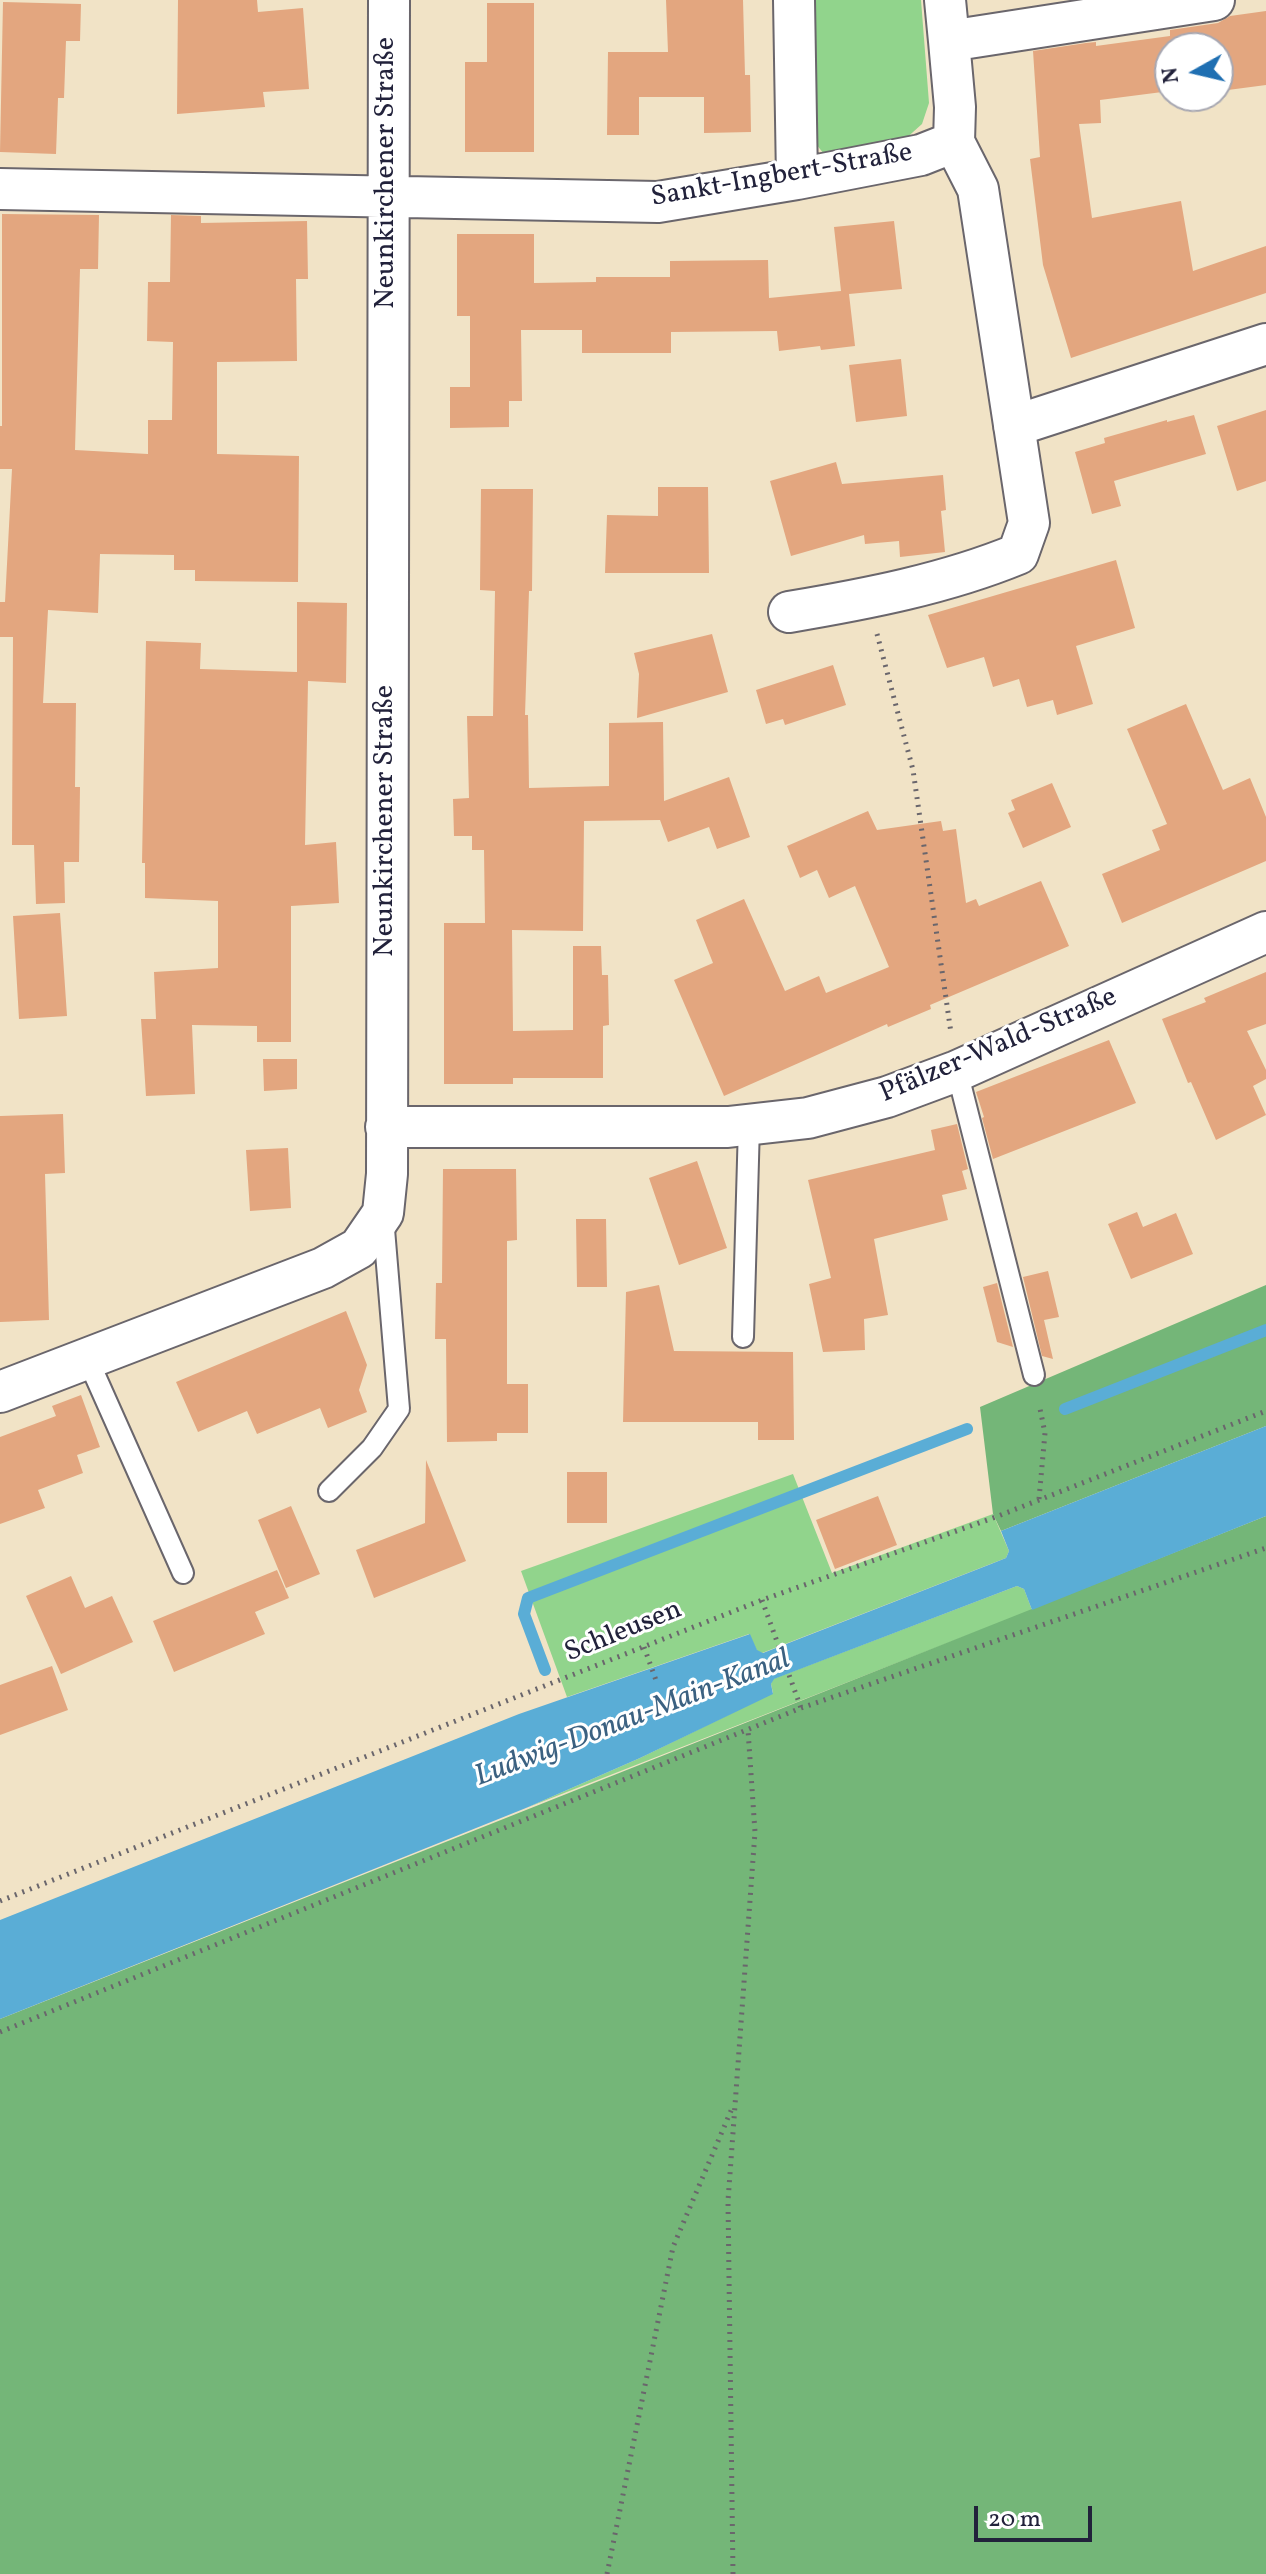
<!DOCTYPE html>
<meta charset="utf-8">
<style>
body{margin:0}
#map{position:relative;width:1266px;height:2574px;overflow:hidden;background:#f1e3c6;font-family:Vollkorn,serif}
canvas{display:block}
.north{position:absolute;left:1154px;top:32px;width:80px;height:80px;box-sizing:border-box;background:#fff;border:2px solid #a7a7b1;border-radius:50%;rotate:262deg;font-size:22px;font-weight:700;line-height:32px;text-align:center;color:#22223b}
.north::after{content:'';display:block;margin:auto;width:28px;height:36px;background:#1f6fb2;clip-path:polygon(50% 0,100% 100%,50% 72%,0 100%)}
.scale{position:absolute;left:974px;top:2506px;width:118px;height:36px;box-sizing:border-box;border:4px solid #22223b;border-top:0;padding-left:10px;font-size:24px;line-height:28px;white-space:nowrap;color:#22223b;-webkit-text-stroke:6px #fff;paint-order:stroke}
</style>
<div id="map">
<canvas width="1266" height="2574"></canvas>
<div class="north">N</div>
<div class="scale">20 m</div>
</div>
<script>
const ctx = document.querySelector('canvas').getContext('2d');
ctx.lineJoin = 'round';
function fill(path, color) { ctx.fillStyle = color; ctx.fill(path, 'evenodd'); }
function strokePath(path, color, width, dash) { ctx.strokeStyle = color; ctx.lineWidth = width; ctx.lineCap = dash ? 'butt' : 'round'; ctx.setLineDash(dash || []); ctx.stroke(path); }
function write(font, color, halo, rows, align = 'center') {
  ctx.font = font + ' Vollkorn,serif'; ctx.lineWidth = 6; ctx.setLineDash([]); ctx.textBaseline = 'middle'; ctx.strokeStyle = halo; ctx.fillStyle = color; for (const [text, x, y, turn = 0] of rows) {
    ctx.save(); ctx.translate(x, y); ctx.rotate((+turn || 0) * Math.PI / 180); ctx.textAlign = isNaN(turn) ? turn : align; if (halo) ctx.strokeText(text, 0, 0); ctx.fillText(text, 0, 0); ctx.restore();
  }
}
fill(new Path2D(`
 M809,0H921L929,103L922,124L903,141L824,154L812,139Z
 M793,1474L832,1573L993,1514L1009,1551L1006,1558L762,1653L757,1651L749,1634L567,1697L521,1571Z
 M1017,1586L1024,1589L1032,1610L526,1808L640,1758L773,1693L771,1684L773,1679Z`), '#91d48c');
fill(new Path2D(`
 M1266,1285V1426L1001,1531L993,1514L980,1407Z
 M1266,1516V2574H0V2019Z`), '#74b678');
fill(new Path2D(`
 M1266,1426V1516L1032,1610L1024,1589L1017,1586L774,1679L771,1684L773,1694L640,1758L526,1808L0,2019V1920L519,1714L750,1634L757,1650L763,1653L991,1564L1006,1558L1009,1551L1001,1531Z`), '#5aadd6');
strokePath(new Path2D(`
 M1065,1409L1266,1330
 M545,1670L524,1614L528,1598L967,1429`), '#5aadd6', 12);
fill(new Path2D(`
 M178,0H257L258,12L303,8L309,89L263,92L265,107L177,114Z
 M666,0H743L745,75H750L751,132L704,133V97H639V135H607L608,52H668Z
 M3,2L81,4L80,41H66L64,98H58L56,154L0,152Z
 M487,3H534V152H465V62H487Z
 M1266,11V85L1228,90L1225,69L1218,70V48H1170V91L1100,100L1101,123L1079,124L1092,218L1181,201L1193,271L1266,246V293L1071,358L1043,265L1030,159L1040,157L1033,51L1086,43L1096,42V46L1170,36V30L1218,23L1230,16Z
 M2,214L99,215L98,269H80L75,450L148,454V420H172L173,342L147,341L148,282H170L171,215L201,216V223L307,221L308,279H296L297,361L217,362V454L299,456L298,582L195,581V570H174V555L100,554L98,613L48,610L43,703H76L75,787H80L79,862H64L65,903L36,904L34,845H12L13,637H0V602H5L12,469H0V426H2Z
 M894,221L902,289L849,294L855,346L821,350L820,346L779,351L777,331L671,332V353H582V330H521L522,401H509V427L450,428V387H470V316H457V234H534V283L596,282V277H670V261L768,260L769,298L841,291L834,227Z
 M901,359L907,416L856,422L849,365Z
 M1266,410V481L1237,491L1217,426Z
 M1194,415L1206,454L1114,481L1121,506L1092,514L1075,452L1105,443L1104,438L1167,420V422Z
 M836,462L842,484L943,475L946,510L941,511L945,552L900,557L899,541L865,544L864,535L791,556L770,481Z
 M658,487H708L709,573H605L607,515L658,516Z
 M481,489H533L532,591H529L525,715H528L529,788L609,786V723L663,722L664,801L729,777L750,837L717,849L709,827L668,842L660,820L584,821L583,931L512,930L513,1031L573,1030V946H601L602,975H608L609,1025L603,1026V1078H513V1084H444V923H485L484,850H472V836H454L453,799L469,798L467,716H493L495,591L480,590Z
 M1116,560L1135,628L1076,646L1093,704L1057,715L1053,700L1027,707L1019,679L993,687L984,657L947,668L928,615Z
 M297,602L347,603L346,683L308,681L305,845L336,842L339,903L291,906V1042H257V1026L192,1025L195,1094L146,1096L141,1019H156L154,972L218,968V901L145,898V863H142L146,641L201,643L200,669L297,672Z
 M712,634L728,692L637,718L639,674L634,653Z
 M833,665L846,705L785,725L783,719L766,724L756,690Z
 M1186,704L1223,790L1250,778L1266,817V861L1122,923L1102,874L1160,850L1152,830L1167,824L1127,729Z
 M1052,783L1071,827L1023,848L1008,813L1015,810L1011,800Z
 M868,811L877,830L941,821L943,831L956,829L966,903L976,899L979,906L1041,881L1069,946L930,1005L931,1009L888,1027L887,1024L724,1096L674,980L713,963L696,920L744,899L785,991L819,976L826,993L889,967L855,886L829,898L817,870L800,878L787,846Z
 M60,913L67,1016L19,1019L13,916Z
 M1266,972V1024L1247,1031L1266,1070V1079L1253,1086L1266,1115L1216,1140L1191,1082L1188,1083L1162,1019L1206,1002L1204,998Z
 M1109,1040L1136,1103L993,1159L982,1118L984,1117L976,1092Z
 M263,1059H297V1089L264,1091Z
 M63,1114L65,1173L45,1174L49,1320L0,1322V1116Z
 M957,1124L968,1169L962,1171L967,1189L942,1195L948,1220L874,1239L888,1315L864,1319L865,1350L823,1352L809,1284L831,1278L808,1180L935,1150L931,1130Z
 M288,1148L291,1208L250,1211L246,1150Z
 M697,1161L727,1248L679,1265L649,1178Z
 M443,1169H516L517,1240L507,1241V1384H528V1433H497V1441L447,1442L446,1339H435L436,1283H442Z
 M1137,1212L1143,1227L1176,1213L1193,1254L1131,1279L1108,1224Z
 M576,1219H606L607,1287H577Z
 M1048,1271L1059,1317L1044,1320L1053,1359L1042,1356L1023,1277Z
 M997,1283L1013,1347L997,1342L983,1287Z
 M659,1285L674,1351L793,1352L794,1440H758V1422H623L626,1292Z
 M346,1311L367,1365L359,1390L367,1412L328,1428L320,1408L257,1434L247,1411L198,1432L176,1382Z
 M81,1395L100,1447L77,1455L83,1473L38,1490L45,1508L0,1524V1437L56,1416L52,1406Z
 M426,1460L466,1561L374,1598L356,1550L425,1523Z
 M567,1472H607V1523H567Z
 M878,1496L897,1545L835,1569L816,1520Z
 M291,1506L320,1574L286,1588L258,1520Z
 M277,1570L289,1598L255,1612L265,1634L174,1672L153,1621Z
 M71,1576L85,1608L112,1596L133,1642L61,1674L26,1596Z
 M52,1666L68,1710L0,1735V1685Z`), '#e3a67f');
const lane = new Path2D(`
 M957,1071L1034,1375
 M743,1337L749,1125
 M88,1360L183,1573
 M329,1491L372,1448L399,1409L383,1217`);
const street = new Path2D(`
 M794,0L797,179
 M945,0L949,41
 M0,189L658,202L797,179L921,155L954,142L955,107L949,41L1214,0
 M1014,426L1266,344
 M789,612C866,599 945,584 1018,554L1029,523L978,189L954,142
 M386,1127H728L808,1118L887,1097L957,1071L1266,932
 M0,1392L323,1268L359,1248L383,1213L387,1174L389,0`);
strokePath(lane, '#6a666c', 24);
strokePath(street, '#6a666c', 44);
strokePath(new Path2D(`
 M877,634L913,770L951,1033
 M1039,1499L1045,1433L1039,1404
 M762,1600L801,1708
 M644,1647L657,1683
 M0,1901L762,1600L993,1518L1266,1411
 M0,2032L801,1708L1266,1548
 M607,2574L673,2247L733,2106
 M733,2574L728,2201L755,1832L748,1730`), '#6a666c', 5, [2, 6]);
strokePath(lane, '#fff', 20);
strokePath(street, '#fff', 40);
write('28px', '#22223b', '#fff', [
 ["Neunkirchener Straße",388,173,-90],
 ["Sankt-Ingbert-Straße",782,177,-10],
 ["Neunkirchener Straße",387,821,-90],
 ["Pfälzer-Wald-Straße",999,1047,-23],
 ["Schleusen",624,1633,-22]
]);
write('italic 30px', '#3b6181', '#fff', [
 ["Ludwig-Donau-Main-Kanal",633,1720,-21]
]);
</script>
